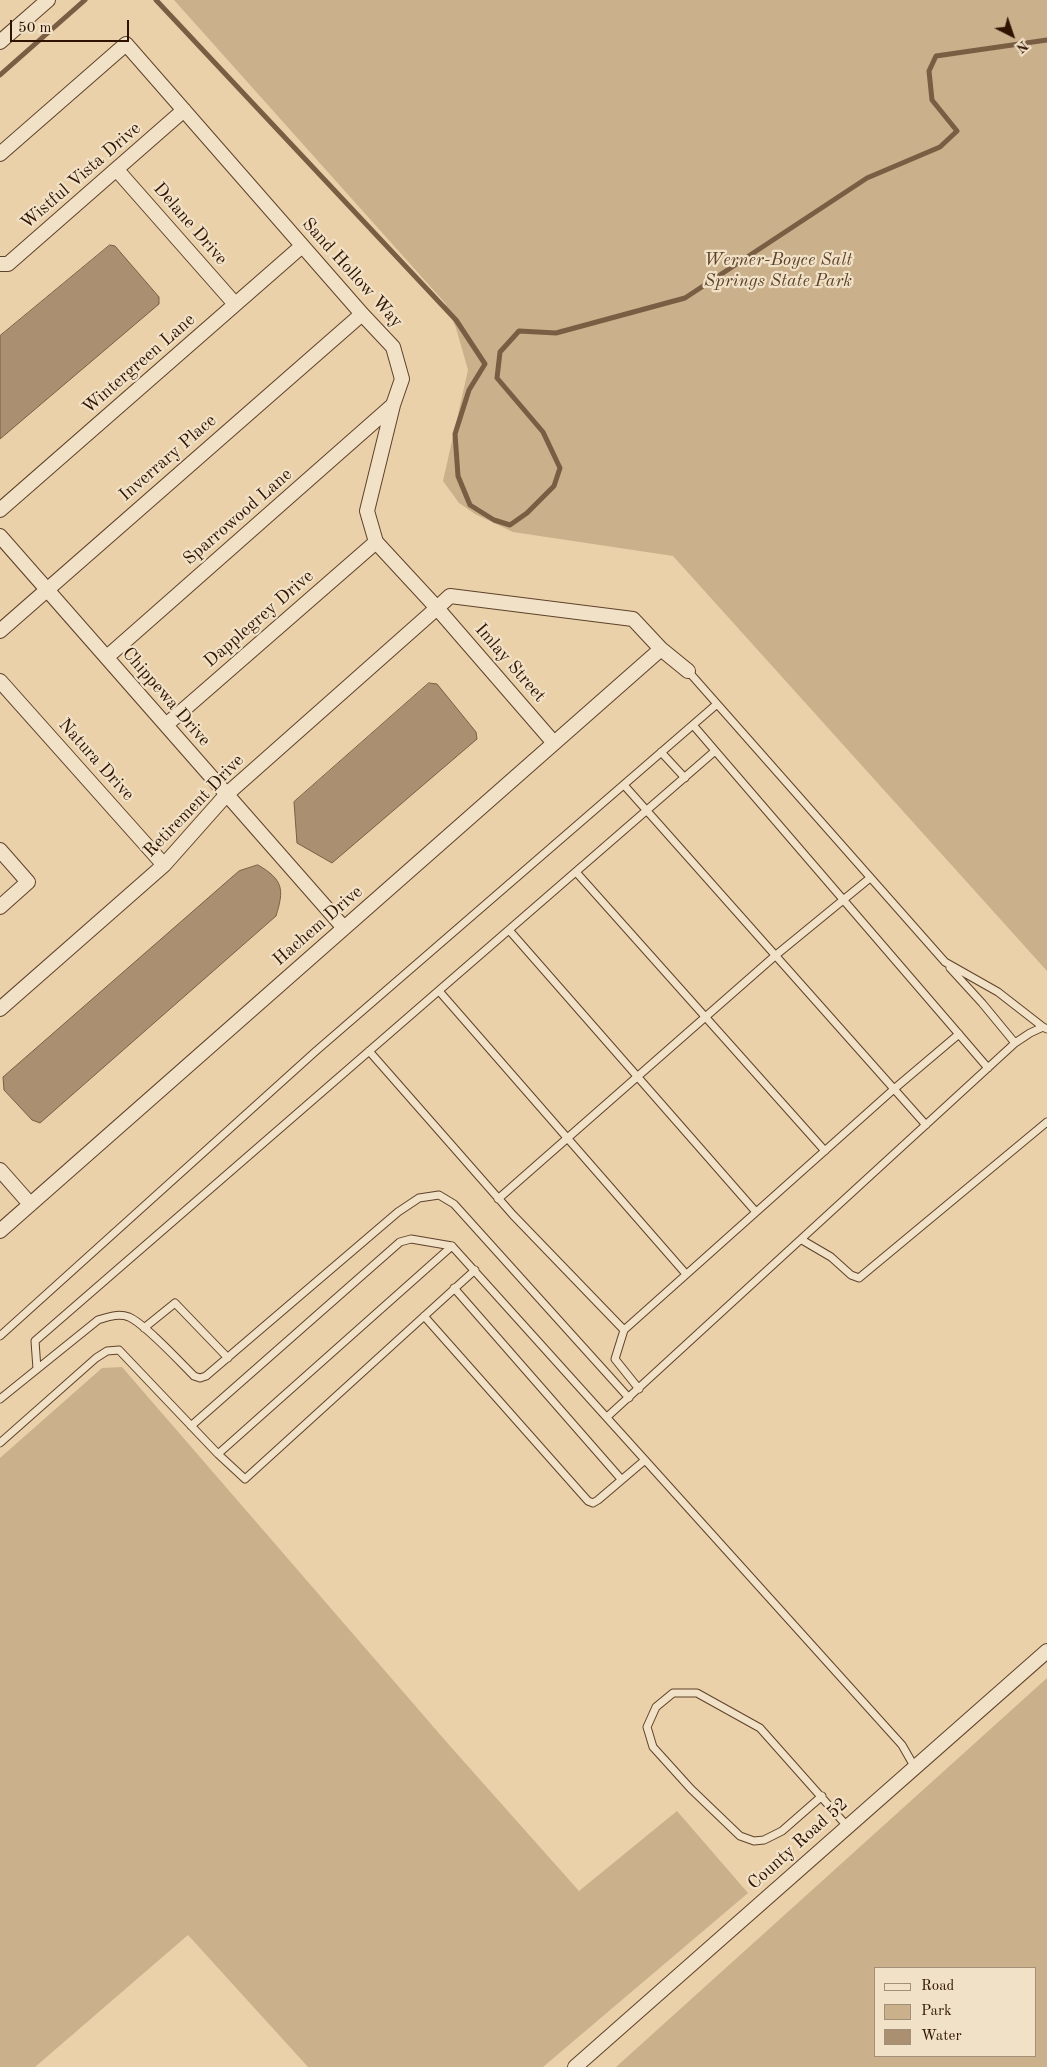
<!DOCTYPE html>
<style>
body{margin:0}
#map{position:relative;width:1047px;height:2067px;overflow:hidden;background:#ead1a9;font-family:"Old Standard TT",serif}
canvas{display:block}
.legend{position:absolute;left:874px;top:1967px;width:162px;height:90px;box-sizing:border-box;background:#f1e1c7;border:1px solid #a38e77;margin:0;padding:6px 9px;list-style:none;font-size:15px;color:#2f1200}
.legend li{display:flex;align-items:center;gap:10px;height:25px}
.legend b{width:25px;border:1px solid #a38e77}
.north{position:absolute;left:987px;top:10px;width:50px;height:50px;-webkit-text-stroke:4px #f1e1c7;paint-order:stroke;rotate:139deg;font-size:14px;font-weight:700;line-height:20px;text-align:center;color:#2f1200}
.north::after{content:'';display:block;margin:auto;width:18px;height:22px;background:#2f1200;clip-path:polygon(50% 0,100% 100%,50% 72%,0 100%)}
.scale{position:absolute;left:10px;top:20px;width:119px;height:22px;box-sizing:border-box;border:2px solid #2f1200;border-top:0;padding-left:6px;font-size:15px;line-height:18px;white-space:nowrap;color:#2f1200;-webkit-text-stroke:4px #f1e1c7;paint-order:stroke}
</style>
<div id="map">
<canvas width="1047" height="2067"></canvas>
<ul class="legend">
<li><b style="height:6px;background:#f1e1c7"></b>Road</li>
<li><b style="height:14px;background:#cab18c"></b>Park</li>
<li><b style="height:14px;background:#aa9070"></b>Water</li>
</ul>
<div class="north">N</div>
<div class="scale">50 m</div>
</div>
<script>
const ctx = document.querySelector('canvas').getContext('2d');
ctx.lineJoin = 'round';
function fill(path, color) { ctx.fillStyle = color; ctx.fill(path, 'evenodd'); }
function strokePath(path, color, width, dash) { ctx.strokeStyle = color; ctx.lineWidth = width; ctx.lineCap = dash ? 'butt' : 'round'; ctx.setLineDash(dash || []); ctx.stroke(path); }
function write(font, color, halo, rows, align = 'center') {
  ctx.font = font + ' "Old Standard TT",serif'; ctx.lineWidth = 4.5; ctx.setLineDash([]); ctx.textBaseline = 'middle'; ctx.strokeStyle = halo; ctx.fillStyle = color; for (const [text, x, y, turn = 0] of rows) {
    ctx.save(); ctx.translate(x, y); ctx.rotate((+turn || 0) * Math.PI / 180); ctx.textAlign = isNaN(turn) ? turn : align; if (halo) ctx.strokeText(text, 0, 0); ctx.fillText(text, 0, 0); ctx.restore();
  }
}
fill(new Path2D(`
 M174,0H1047V971L673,556L513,532L475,514L459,503L443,481L468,370L456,328L445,303Z
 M122,1367L450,1746L579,1891L677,1811L748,1893L543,2067H308L188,1935L35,2067H0V1458L102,1368Z
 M1047,1678V2067H616ZM876,1968H1036V2056H876Z`), '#cab18c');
const water = new Path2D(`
 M110,245L115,246L159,297V304L0,439V336Z
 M429,683L437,684L476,732L477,739L332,863L297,843L294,802Z
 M258,865C284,880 284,890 276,916L40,1123L32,1120L4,1090L3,1077L239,871Z`);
fill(water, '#aa9070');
strokePath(water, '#795e43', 1);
strokePath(new Path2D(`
 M156,0L456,320L485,364L469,390L455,434L458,476L470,505L494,520L510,525L527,513L554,486L560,468L543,432L497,378L500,352L519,331L556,333L685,298L867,178L940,147L957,131L932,100L929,71L936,56L1047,40
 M0,75L85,0`), '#795e43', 5);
const service = new Path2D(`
 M688,671L945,962L998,992L1043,1027
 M693,725L988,1068
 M661,752L685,778
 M624,785L926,1125
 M576,872L825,1151
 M509,930L756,1212
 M950,968L982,1003L1015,1043
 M439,991L686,1274
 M369,1051L513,1215L624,1330
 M498,1199L776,955L870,878
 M802,1240L831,1257L851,1275L859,1278L1047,1122
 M454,1288L621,1479
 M424,1316L588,1501L593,1503L598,1500L645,1460
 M144,1328L175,1303L228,1358
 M0,1336L316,1051L717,704
 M37,1369L35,1341L715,751
 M639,1389L615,1359L624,1330L894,1089L959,1034
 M0,1399L98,1320C108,1317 118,1313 129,1317C145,1324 180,1362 194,1376L200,1378L206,1376L398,1212L419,1198L439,1195L454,1204L629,1398
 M607,1417L1015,1043L1030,1033L1043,1027L1047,1029
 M191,1426L400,1242L411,1239L452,1246
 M0,1443L96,1358L107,1351L119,1350L218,1454L452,1246L902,1745L914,1766
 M218,1454L245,1479L475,1270
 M822,1796L782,1831L764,1840L754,1841L740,1836L691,1789L653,1747L647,1727L656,1707L673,1693H697L760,1728L847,1826`);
const minor = new Path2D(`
 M0,42L48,0
 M0,154L126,44L362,314L393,347L402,379L393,405L367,511L376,542L437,608L450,596L633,619L661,649L688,671
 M117,170L235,304
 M0,264H8L184,110
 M0,510L302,246
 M0,536L344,928
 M0,631L362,314
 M107,657L393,405
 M0,681L164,865
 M166,725L376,542
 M0,850L28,882L0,907
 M0,1009L164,865L227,794L437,608L554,743
 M0,1170L30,1204
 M0,1231L661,649
 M575,2067L1047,1651`);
strokePath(service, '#5e422a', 9);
strokePath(minor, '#5e422a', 16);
strokePath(service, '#f1e1c7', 7);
strokePath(minor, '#f1e1c7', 14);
write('18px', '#2f1200', '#f1e1c7', [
 ["Wistful Vista Drive",81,176,-41],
 ["Delane Drive",190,224,49],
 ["Sand Hollow Way",352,273,48],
 ["Wintergreen Lane",139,364,-41],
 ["Inverrary Place",168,458,-41],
 ["Sparrowood Lane",238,517,-41],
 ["Dapplegrey Drive",259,619,-41],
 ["Imlay Street",510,663,49],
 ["Chippewa Drive",166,697,49],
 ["Natura Drive",96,760,48],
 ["Retirement Drive",194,806,-46],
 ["Hachem Drive",318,926,-41],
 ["County Road 52",798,1844,-42]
]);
write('italic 18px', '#5e422a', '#f1e1c7', [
 ["Werner-Boyce Salt",778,260],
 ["Springs State Park",778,281]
]);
</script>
